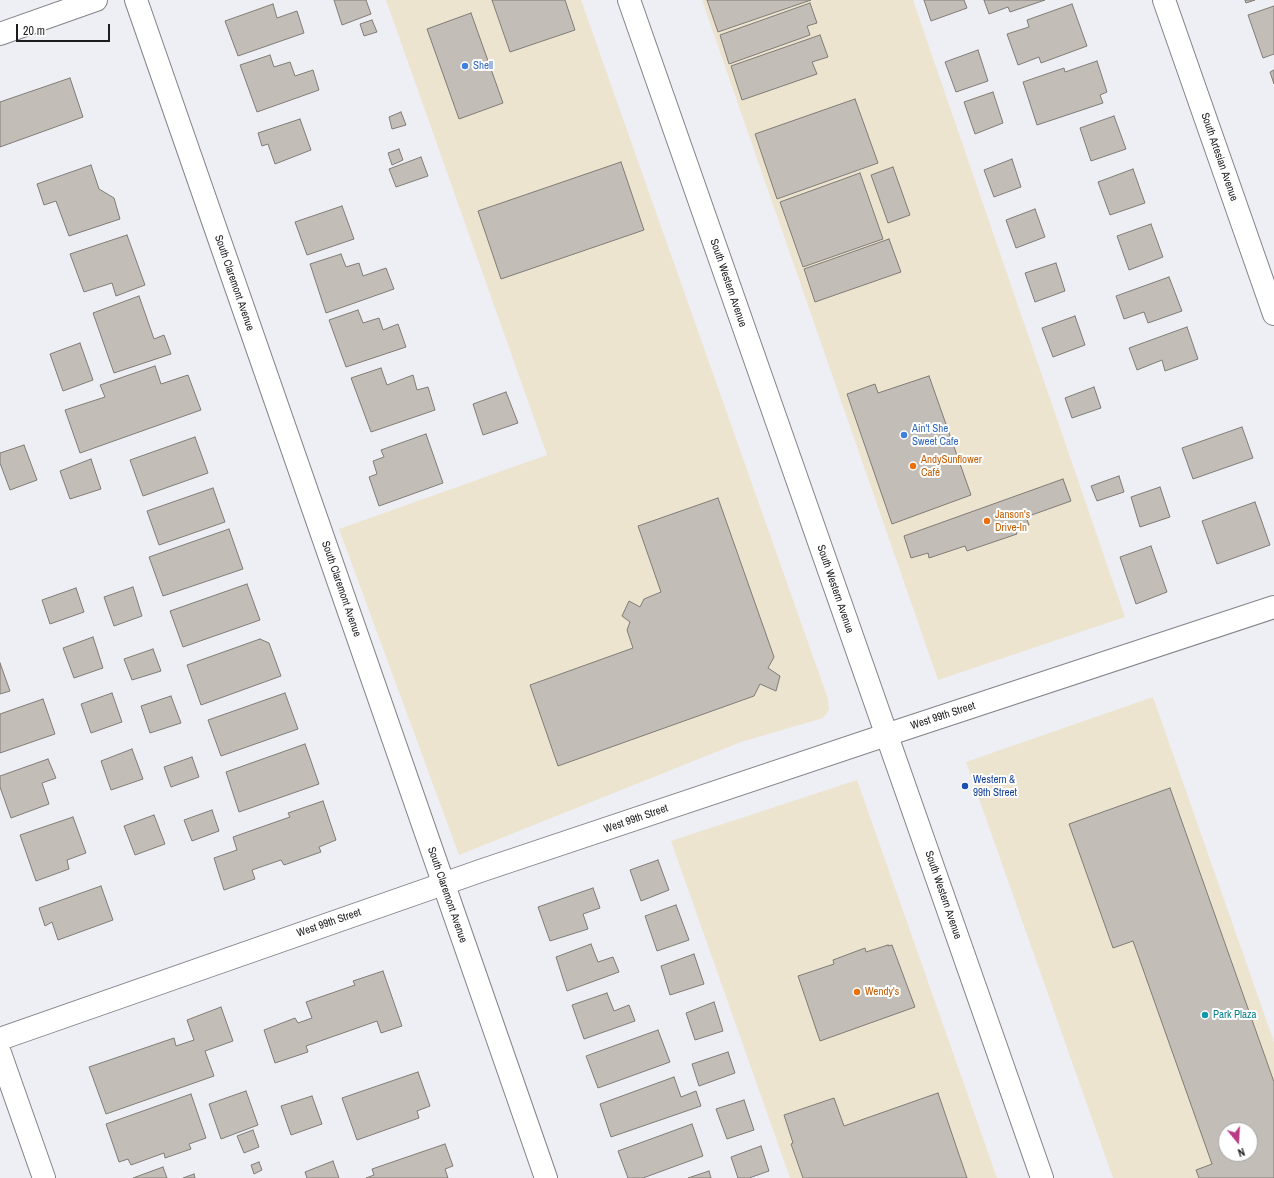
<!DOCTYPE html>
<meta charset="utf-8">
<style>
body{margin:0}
#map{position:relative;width:1274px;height:1178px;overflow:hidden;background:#eeeef5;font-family:"Archivo Narrow",sans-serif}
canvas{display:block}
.north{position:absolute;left:1218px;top:1122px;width:40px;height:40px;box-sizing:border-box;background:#fff;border:1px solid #a5a5a5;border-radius:50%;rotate:162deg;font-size:11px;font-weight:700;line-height:16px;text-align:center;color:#1d1d1f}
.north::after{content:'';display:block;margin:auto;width:14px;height:18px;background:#ba3a85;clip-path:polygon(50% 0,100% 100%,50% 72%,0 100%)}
.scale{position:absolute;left:16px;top:24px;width:94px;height:18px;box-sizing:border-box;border:2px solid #1d1d1f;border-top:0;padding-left:5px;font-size:12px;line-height:14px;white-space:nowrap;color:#1d1d1f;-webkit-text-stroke:3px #fff;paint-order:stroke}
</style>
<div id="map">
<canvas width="1274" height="1178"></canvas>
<div class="north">N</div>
<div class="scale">20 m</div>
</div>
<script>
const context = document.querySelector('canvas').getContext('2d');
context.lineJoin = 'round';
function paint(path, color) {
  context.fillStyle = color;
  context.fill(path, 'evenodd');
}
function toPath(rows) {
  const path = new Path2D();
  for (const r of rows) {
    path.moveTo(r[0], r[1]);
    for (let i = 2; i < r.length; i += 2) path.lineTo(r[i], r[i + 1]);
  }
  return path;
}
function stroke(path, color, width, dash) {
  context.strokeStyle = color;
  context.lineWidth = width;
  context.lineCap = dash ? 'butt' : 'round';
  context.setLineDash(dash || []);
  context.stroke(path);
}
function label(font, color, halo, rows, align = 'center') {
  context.font = font + ' "Archivo Narrow",sans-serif';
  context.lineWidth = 4;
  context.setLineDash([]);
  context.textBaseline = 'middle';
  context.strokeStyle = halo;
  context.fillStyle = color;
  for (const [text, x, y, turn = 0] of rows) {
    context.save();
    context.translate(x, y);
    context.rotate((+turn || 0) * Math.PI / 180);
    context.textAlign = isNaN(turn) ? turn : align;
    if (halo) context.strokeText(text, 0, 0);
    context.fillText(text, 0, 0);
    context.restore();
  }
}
paint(toPath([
 [386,0,581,0,828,699,829,710,823,718,741,742,459,855,339,529,547,455],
 [702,0,913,0,1125,617,938,680],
 [1153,697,1274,1042,1274,1178,1113,1178,966,762],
 [1226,1130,1250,1130,1250,1154,1226,1154],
 [857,780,997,1178,790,1178,671,841]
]), '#ede4cf');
const building = toPath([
 [334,0,366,0,371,14,342,25,334,0],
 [492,0,565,0,575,30,510,52,492,0],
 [707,0,811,0,718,32,707,0],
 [924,0,964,0,967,8,931,21,924,0],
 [984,0,1045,0,1010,12,1008,7,989,14,984,0],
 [1245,0,1255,0,1246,3,1245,0],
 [810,3,817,23,807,26,810,35,729,64,720,35,810,3],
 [273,4,277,18,297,11,304,33,238,56,225,21,273,4],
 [1072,4,1087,46,1041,63,1039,57,1018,65,1007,34,1029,27,1027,20,1072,4],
 [1274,6,1274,54,1263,58,1248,15,1274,6],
 [471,13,503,103,459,119,427,29,471,13],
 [372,20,377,32,364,36,360,24,372,20],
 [820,35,828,57,812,62,817,74,742,100,731,66,820,35],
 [978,50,988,81,956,92,945,62,978,50],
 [270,55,274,67,290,62,295,76,313,70,319,90,257,112,240,65,270,55],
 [1097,61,1107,92,1100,95,1103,103,1037,125,1023,82,1064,68,1065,72,1097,61],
 [1274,70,1274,84,1270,72,1274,70],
 [70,78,83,117,0,147,0,102,70,78],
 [993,92,1003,123,975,134,964,102,993,92],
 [855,99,878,163,777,199,755,134,855,99],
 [401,112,406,125,392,129,389,117,401,112],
 [1114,116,1126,149,1091,161,1080,128,1114,116],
 [300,119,311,150,275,164,268,144,262,146,258,133,300,119],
 [399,149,403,160,392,165,388,153,399,149],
 [421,157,428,176,396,187,389,169,421,157],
 [1012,159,1021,187,994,197,984,170,1012,159],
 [621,162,644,230,501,279,478,211,621,162],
 [91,165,99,189,114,198,120,219,69,236,56,201,44,205,37,184,91,165],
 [893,167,910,215,888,223,871,175,893,167],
 [1133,169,1145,203,1110,215,1098,182,1133,169],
 [860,173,883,239,803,267,780,202,860,173],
 [342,206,354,239,307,255,295,222,342,206],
 [1035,209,1045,237,1016,248,1006,220,1035,209],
 [1151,224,1163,257,1129,270,1117,236,1151,224],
 [127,235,145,285,116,296,112,283,84,292,70,254,127,235],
 [889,239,901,272,815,302,804,269,889,239],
 [341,254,346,267,359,263,363,276,386,268,394,289,326,313,310,264,341,254],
 [1056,263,1065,291,1035,302,1025,273,1056,263],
 [1169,277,1182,311,1148,323,1144,312,1124,319,1116,296,1169,277],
 [139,296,154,339,164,335,171,354,114,373,93,313,139,296],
 [358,310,363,323,379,318,383,330,398,324,406,347,346,367,329,320,358,310],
 [1075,316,1085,345,1053,357,1042,328,1075,316],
 [1187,327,1198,359,1165,371,1162,360,1137,370,1129,348,1187,327],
 [80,343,93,380,63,391,50,354,80,343],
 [155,366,161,384,188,375,201,410,80,453,65,410,105,397,100,385,155,366],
 [381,368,387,385,413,375,417,390,428,387,435,410,371,432,351,378,381,368],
 [929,376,971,495,892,524,847,394,875,384,878,393,929,376],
 [1094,387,1101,408,1072,418,1065,398,1094,387],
 [506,392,518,423,483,435,473,404,506,392],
 [1242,427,1253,458,1193,479,1182,448,1242,427],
 [426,434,443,483,379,506,369,477,377,474,373,461,384,457,381,450,426,434],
 [195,437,208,473,143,496,130,460,195,437],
 [24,445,37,480,10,490,0,463,0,453,24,445],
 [91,459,101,489,70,499,60,471,91,459],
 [1119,476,1124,492,1097,501,1091,486,1119,476],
 [1063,479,1071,501,1026,517,1029,525,1015,529,1017,534,967,551,965,546,929,558,928,553,911,558,904,536,1063,479],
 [1160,487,1170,517,1140,527,1131,497,1160,487],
 [213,488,225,522,159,545,147,511,213,488],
 [718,498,774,657,768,668,780,676,776,691,760,684,754,696,558,766,530,685,633,648,627,630,630,622,622,616,629,601,640,607,644,599,661,592,638,526,718,498],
 [1255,502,1270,545,1217,564,1202,521,1255,502],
 [229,529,243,569,163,596,149,557,229,529],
 [1151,546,1167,592,1136,604,1120,557,1151,546],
 [247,584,260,620,183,647,170,611,247,584],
 [133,587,142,616,114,626,104,597,133,587],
 [76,588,84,612,50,624,42,600,76,588],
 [93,637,103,668,74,678,63,648,93,637],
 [260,639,269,643,281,676,201,705,187,665,260,639],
 [153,649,161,671,132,680,124,659,153,649],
 [0,663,10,691,0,694,0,663],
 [112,693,122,722,91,733,81,704,112,693],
 [285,693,298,729,221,756,208,720,285,693],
 [171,696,181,723,150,733,141,706,171,696],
 [43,699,55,734,0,753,0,714,43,699],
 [305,744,319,784,239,812,226,772,305,744],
 [132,749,143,779,111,790,101,761,132,749],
 [192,757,199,777,171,787,164,767,192,757],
 [48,759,56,778,42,783,49,804,11,818,0,787,0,776,48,759],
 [1170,788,1274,1082,1274,1178,1199,1178,1196,1170,1212,1164,1133,941,1113,948,1069,824,1170,788],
 [1226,1130,1250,1130,1250,1154,1226,1154,1226,1130],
 [323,801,336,840,319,847,321,852,284,865,281,860,252,870,255,879,224,890,214,858,237,850,233,837,290,817,288,813,323,801],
 [212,810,219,831,192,841,184,820,212,810],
 [154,815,165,844,135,855,124,826,154,815],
 [73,817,86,853,67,860,69,869,36,881,20,835,73,817],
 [658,860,669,890,641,901,630,870,658,860],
 [101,886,113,920,58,940,52,922,45,926,39,908,101,886],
 [593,888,600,908,583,914,588,929,550,941,538,907,593,888],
 [676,905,689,940,657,951,645,916,676,905],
 [591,944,598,962,613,957,619,972,567,991,556,957,591,944],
 [888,945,888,946,892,945,915,1007,820,1041,798,976,834,964,833,960,865,948,866,952,888,945],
 [694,954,704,984,670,995,661,966,694,954],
 [383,971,402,1026,381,1033,377,1021,306,1046,308,1052,275,1063,264,1030,295,1018,298,1023,312,1018,306,1002,355,985,353,981,383,971],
 [607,993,614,1011,629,1005,635,1021,584,1039,572,1005,607,993],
 [714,1002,723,1031,695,1040,686,1013,714,1002],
 [221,1007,233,1041,205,1051,214,1076,106,1114,89,1067,174,1038,176,1046,194,1040,187,1020,221,1007],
 [658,1030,670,1062,598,1088,586,1056,658,1030],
 [728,1052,735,1073,699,1086,692,1064,728,1052],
 [418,1072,430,1106,417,1111,419,1118,357,1140,342,1098,418,1072],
 [674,1077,681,1097,696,1091,701,1106,611,1137,600,1104,674,1077],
 [246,1091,258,1125,221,1139,209,1104,246,1091],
 [938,1093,967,1178,803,1178,791,1144,793,1143,784,1115,834,1098,844,1126,938,1093],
 [191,1094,206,1138,189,1144,191,1149,165,1158,164,1153,131,1165,128,1159,119,1162,106,1124,191,1094],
 [312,1096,322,1124,291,1135,281,1106,312,1096],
 [744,1100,754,1130,727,1139,716,1109,744,1100],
 [692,1124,703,1156,643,1178,628,1178,618,1151,692,1124],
 [253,1130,259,1147,244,1153,237,1136,253,1130],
 [445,1144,453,1166,445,1169,448,1178,366,1178,374,1175,372,1169,445,1144],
 [761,1146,769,1171,749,1178,738,1178,731,1157,761,1146],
 [333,1161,339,1178,307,1178,305,1172,333,1161],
 [259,1162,262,1170,254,1174,251,1165,259,1162],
 [163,1167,167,1178,133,1178,163,1167],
 [709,1171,711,1178,688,1178,709,1171],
 [194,1174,195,1178,183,1178,194,1174]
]);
paint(building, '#c3bdb8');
stroke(building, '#807c76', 1);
const minor = toPath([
 [136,0,546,1178],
 [1164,0,1274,314],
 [0,34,96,0],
 [0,1053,44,1178]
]);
const tertiary = toPath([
 [0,1039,483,870,886,735,1274,607]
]);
const secondary = toPath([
 [629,0,1042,1178]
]);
stroke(minor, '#838389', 24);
stroke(tertiary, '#838389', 24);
stroke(secondary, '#838389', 24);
stroke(minor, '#fff', 22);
stroke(tertiary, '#fff', 22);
stroke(secondary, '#fff', 22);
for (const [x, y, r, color] of [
 [465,66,4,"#3f7fe0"],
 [904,435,4,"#3f7fe0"],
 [913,466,4,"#e8710a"],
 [987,521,4,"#e8710a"],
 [965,786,4,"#1a4fb4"],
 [857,992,4,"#e8710a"],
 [1205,1015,4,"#0f9aa8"]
]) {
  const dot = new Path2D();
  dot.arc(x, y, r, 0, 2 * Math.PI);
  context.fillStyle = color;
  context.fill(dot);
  stroke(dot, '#fff', 1.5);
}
label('11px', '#366cbe', '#fff', [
 ["Shell",473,66],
 ["Ain't She",912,429],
 ["Sweet Cafe",912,442]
], 'left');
label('11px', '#1d1d1f', '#fff', [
 ["South Artesian Avenue",1219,157,71],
 ["South Claremont Avenue",234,283,71],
 ["South Western Avenue",728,283,71],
 ["South Claremont Avenue",341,589,71],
 ["South Western Avenue",835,589,71],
 ["West 99th Street",943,716,-18],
 ["West 99th Street",636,819,-19],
 ["South Claremont Avenue",447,895,71],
 ["South Western Avenue",943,895,71],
 ["West 99th Street",329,923,-19]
]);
label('11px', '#c56008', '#fff', [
 ["AndySunflower",921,460],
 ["Café",921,473],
 ["Janson's",995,515],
 ["Drive-In",995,528],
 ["Wendy's",865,992]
], 'left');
label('11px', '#164399', '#fff', [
 ["Western &",973,780],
 ["99th Street",973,793]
], 'left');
label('11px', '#0d838f', '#fff', [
 ["Park Plaza",1213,1015]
], 'left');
</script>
